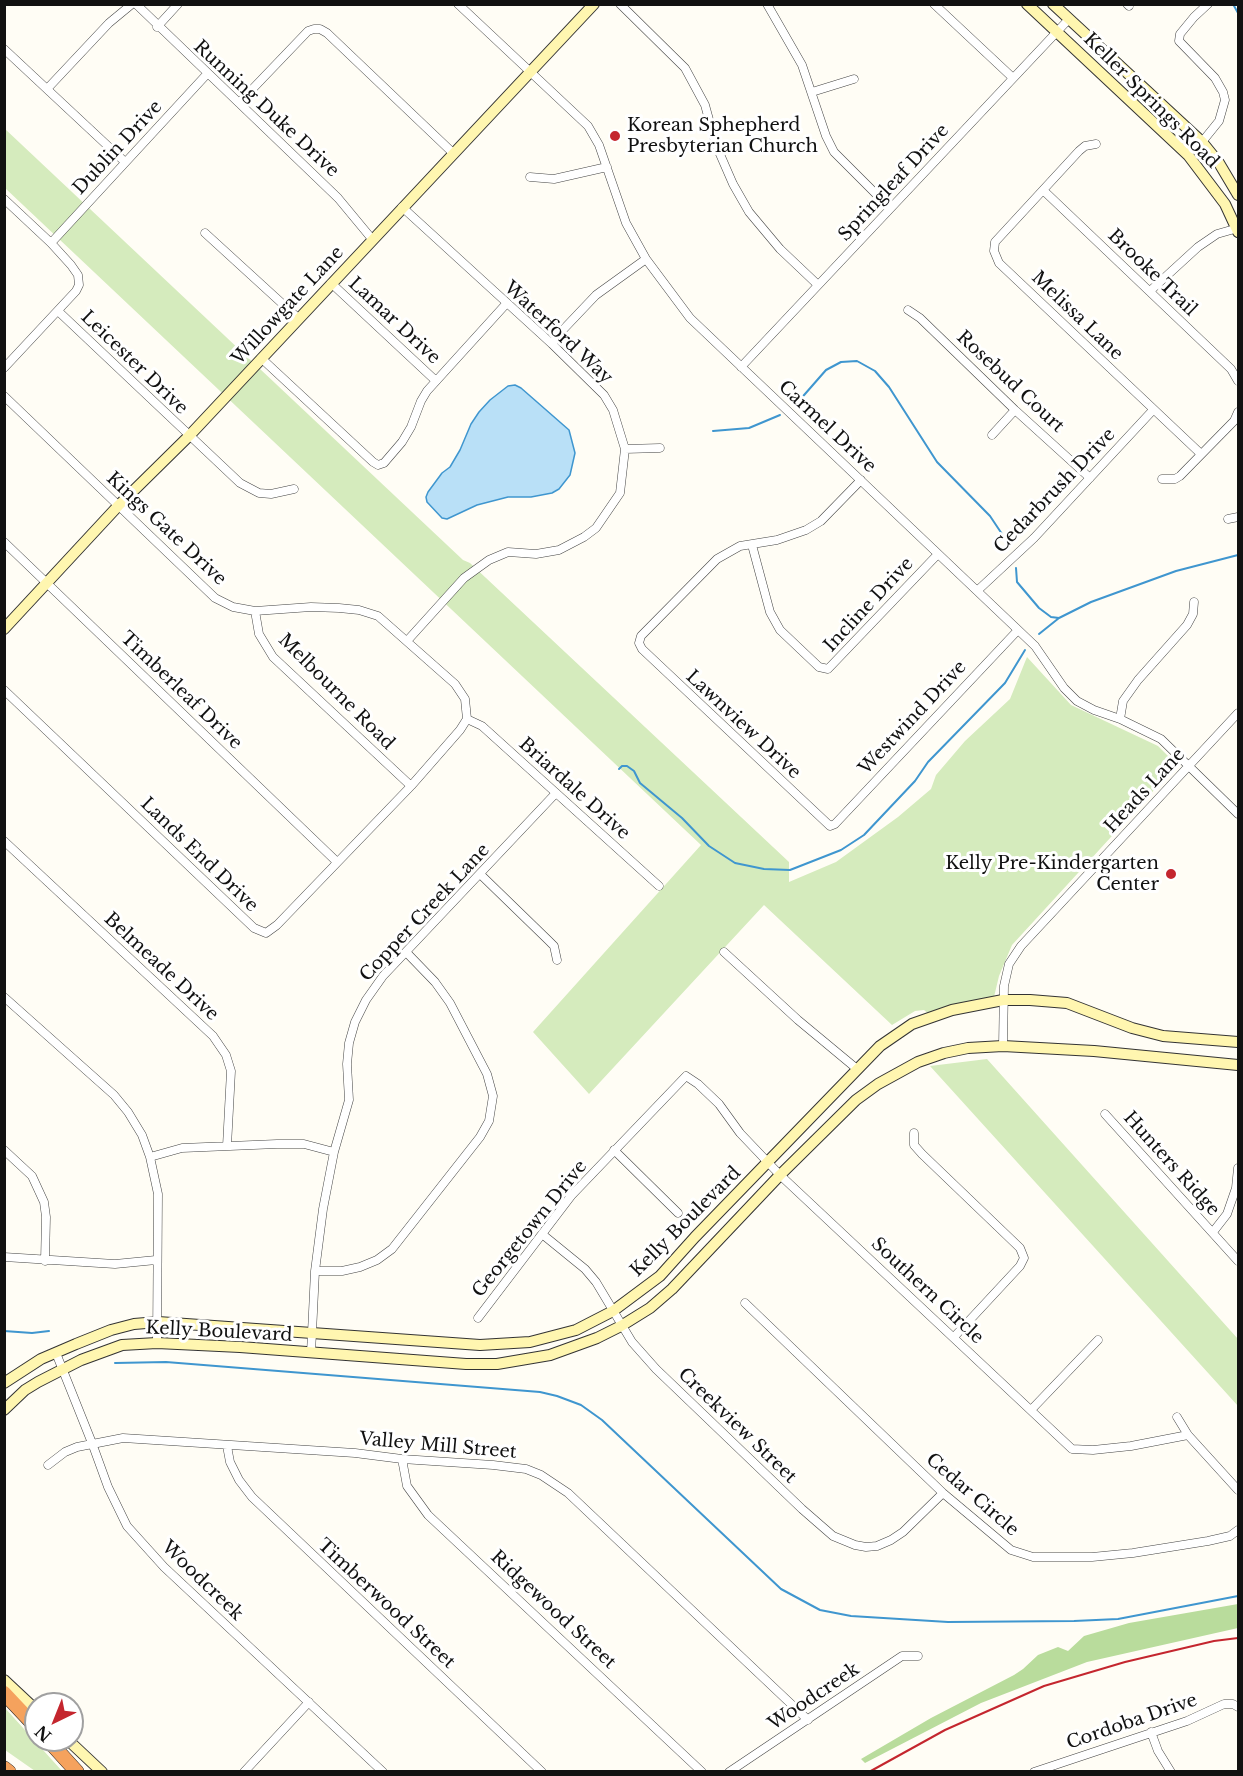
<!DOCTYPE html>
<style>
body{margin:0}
#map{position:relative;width:1243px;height:1776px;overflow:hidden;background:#fffdf5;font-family:"Libre Baskerville",serif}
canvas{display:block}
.frame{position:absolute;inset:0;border:6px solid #111;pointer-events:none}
.north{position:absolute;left:24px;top:1692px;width:60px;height:60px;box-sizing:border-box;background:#fff;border:2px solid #a0a0a0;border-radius:50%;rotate:223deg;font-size:16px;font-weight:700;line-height:24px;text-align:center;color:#111}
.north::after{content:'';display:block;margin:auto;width:21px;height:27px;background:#c4262e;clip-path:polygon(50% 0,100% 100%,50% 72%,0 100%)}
</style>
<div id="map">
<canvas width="1243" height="1776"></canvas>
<div class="frame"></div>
<div class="north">N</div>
</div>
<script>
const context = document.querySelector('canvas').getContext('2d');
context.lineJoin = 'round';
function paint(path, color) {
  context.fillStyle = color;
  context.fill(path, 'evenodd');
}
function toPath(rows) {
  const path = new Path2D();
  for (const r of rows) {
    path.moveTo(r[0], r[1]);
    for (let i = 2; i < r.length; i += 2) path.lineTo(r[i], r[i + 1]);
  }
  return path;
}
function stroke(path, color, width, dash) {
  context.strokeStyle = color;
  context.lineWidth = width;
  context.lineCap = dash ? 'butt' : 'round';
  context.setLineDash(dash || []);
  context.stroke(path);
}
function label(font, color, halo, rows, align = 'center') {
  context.font = font + ' "Libre Baskerville",serif';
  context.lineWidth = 6;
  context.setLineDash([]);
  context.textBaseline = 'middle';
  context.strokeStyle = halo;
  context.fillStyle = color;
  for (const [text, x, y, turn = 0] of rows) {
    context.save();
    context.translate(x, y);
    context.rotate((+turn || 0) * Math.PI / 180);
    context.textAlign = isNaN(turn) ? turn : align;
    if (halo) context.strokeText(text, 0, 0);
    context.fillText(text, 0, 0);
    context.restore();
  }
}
paint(toPath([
 [4,128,463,560,470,563,789,862,789,882,836,862,898,817,931,789,936,775,965,741,1010,699,1027,657,1071,705,1158,746,1177,765,1012,945,999,976,994,997,930,1015,924,1010,915,1011,892,1025,764,905,589,1094,533,1032,701,845,5,188],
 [987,1059,1238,1339,1238,1406,930,1066],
 [4,1708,5,1708,62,1771,35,1771,5,1750]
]), '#d5ebbd');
paint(toPath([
 [1238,1604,1238,1628,1087,1662,981,1703,865,1763,861,1759,931,1718,1014,1675,1023,1669,1038,1655,1058,1647,1068,1651,1084,1636,1129,1623]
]), '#b9dc9c');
const water = toPath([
 [515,385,521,388,569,430,575,453,570,475,559,489,552,493,531,497,508,497,477,505,447,519,442,518,427,502,426,497,428,492,442,473,450,467,460,450,471,424,479,412,490,400,508,386,515,385]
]);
paint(water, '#b9e0f7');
stroke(water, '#3f96cf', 1.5);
stroke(toPath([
 [1233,4,1238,13],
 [798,402,826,370,841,362,857,361,875,371,889,387,937,462,990,516,1010,546],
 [713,431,749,428,780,415],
 [1016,568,1017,582,1039,608,1051,617,1059,618],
 [1039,634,1059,618,1091,602,1176,571,1238,555],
 [619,769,622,766,627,766,634,771,640,783,682,818,709,846,735,863,764,869,790,870,841,850,864,835,915,781,928,762,1005,683,1025,650],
 [4,1331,32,1333,49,1331],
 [115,1363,166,1362,540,1392,557,1396,581,1405,602,1420,781,1589,820,1610,851,1616,948,1622,1074,1621,1118,1619,1238,1596]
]), '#3f96cf', 2);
const street = toPath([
 [136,4,338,198,372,239],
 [458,4,588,126,599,145,626,223,646,259,690,318,1035,646,1064,688,1077,701,1094,710,1120,719,1161,739,1238,814],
 [620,4,685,68,705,105,716,145,733,184,749,212,780,249,818,285],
 [767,4,802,65,826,136,834,152,890,208],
 [934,4,1013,78],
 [1127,4,1129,6],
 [157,27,178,4],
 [4,49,125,162],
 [47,89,109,23,132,4],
 [812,92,854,79],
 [239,103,308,31,314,29,320,29,327,33,453,153],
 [1202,142,1219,121,1225,100,1223,92,1215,78,1179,41,1180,34,1194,17,1208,4],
 [1096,144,1085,146,1079,151,995,242,994,251,999,263,1201,454],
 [530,177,554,179,607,167],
 [1043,190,1231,369,1238,381],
 [4,199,51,243,71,265,78,275,79,285,76,291,4,368],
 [402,207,552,344,604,395,613,410,625,449,620,493,596,528,584,537,559,550,536,554,508,552,489,560,464,578,407,641],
 [205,233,298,318],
 [51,243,207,74],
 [331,283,436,381],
 [1150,291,1198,247,1217,234,1238,228],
 [908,310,920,318,1015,410,1090,478],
 [58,311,240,483,259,493,271,494,294,489],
 [552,344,558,335,596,295,646,259],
 [261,358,373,462,378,465,384,463,402,442,411,427,421,401,427,391,506,304],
 [741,367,1069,19],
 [4,396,215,598,233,607,255,611,311,607,339,608,359,610,378,616,455,684,465,699,467,719],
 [992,435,1015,410],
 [625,449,660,448],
 [1162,479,1175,479,1180,476,1234,421,1238,412],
 [861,480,821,521,806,530,777,540,740,546,717,559,641,636,639,643,642,649,830,826,835,824,1018,630],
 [1228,519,1238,517],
 [4,542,337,862],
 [752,545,770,612,780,630,819,667,828,669,938,554],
 [977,591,1034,538,1153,410],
 [255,611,259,634,273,657,411,786],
 [4,690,254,928,266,933,277,925,411,786,460,730,467,719],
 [467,719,482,726,659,886],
 [1120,719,1123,701,1138,680,1187,625,1193,614,1194,602],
 [4,841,213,1036,226,1055,231,1071,227,1146],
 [480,874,548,940,554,946,557,960],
 [724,952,798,1020,857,1069],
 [4,997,114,1095,128,1112,142,1135,150,1157,158,1194,157,1343],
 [1003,1046,1004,986,1009,964,1021,946,1238,713],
 [1105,1114,1238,1261],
 [914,1133,914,1145,922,1154,1020,1248,1024,1258,1020,1266,954,1337],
 [4,1150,32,1176,44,1202,46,1217,45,1261],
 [614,1150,678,1213],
 [150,1157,182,1148,277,1144,304,1144,334,1152],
 [1213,1232,1227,1214,1236,1188,1238,1168],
 [542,1234,585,1269,596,1282,632,1342,656,1369,802,1509,833,1536,855,1545,866,1547,877,1546,891,1540,903,1532,943,1493],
 [4,1257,115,1264,156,1260],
 [315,1271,342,1271,360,1267,377,1260,392,1249,480,1137,489,1121,493,1096,487,1074,450,1003,435,982,406,952],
 [745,1303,943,1493,1011,1550,1033,1557,1092,1557,1133,1553,1208,1541,1230,1536,1238,1530],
 [478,1318,571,1196,686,1076,698,1084,719,1104,740,1133,780,1175,1072,1449,1093,1450,1131,1446,1188,1435],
 [56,1353,92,1443,108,1487,127,1526,164,1567,383,1772],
 [311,1353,315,1271,323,1209,334,1152,349,1100,347,1064,349,1043,355,1022,366,1000,383,976,556,793],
 [1031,1410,1098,1340],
 [1177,1417,1188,1435,1238,1490],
 [227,1446,230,1462,239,1480,252,1497,542,1772],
 [402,1459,407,1486,428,1515,702,1772],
 [48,1465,65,1452,77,1447,123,1438,355,1453,402,1459,493,1465,526,1469,541,1475,568,1493,808,1720],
 [1151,1732,1158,1751,1171,1772],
 [244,1772,309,1702],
 [729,1772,902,1656,918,1656],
 [1034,1772,1187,1721,1224,1704,1233,1704,1238,1707]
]);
const secondary = toPath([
 [1027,4,1188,155,1225,204,1238,232],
 [1053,4,1202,142,1219,163,1238,195],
 [4,629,119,505,189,436,594,4],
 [4,1383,41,1359,76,1344,111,1330,134,1324,158,1322,480,1345,530,1342,576,1330,613,1311,660,1276,695,1237,880,1046,912,1024,952,1010,1003,1000,1030,1000,1067,1003,1132,1028,1163,1036,1238,1042],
 [4,1410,25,1390,38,1382,81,1360,122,1345,157,1343,240,1347,466,1364,497,1364,550,1355,597,1338,621,1326,650,1308,672,1289,780,1175,856,1100,878,1084,918,1062,944,1053,968,1048,1003,1046,1094,1051,1238,1065],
 [4,1680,36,1710],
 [68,1740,102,1772]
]);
const highway = toPath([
 [4,1693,36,1727],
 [48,1740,77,1772],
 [4,1768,9,1772]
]);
stroke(street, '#444', 9);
stroke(secondary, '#333', 12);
stroke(highway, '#222', 15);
stroke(street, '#fff', 8);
stroke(secondary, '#fff6b0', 10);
stroke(highway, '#f5a25d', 14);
stroke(toPath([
 [869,1772,945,1730,1044,1686,1125,1662,1214,1641,1238,1638]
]), '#c4262e', 2);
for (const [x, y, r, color] of [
 [615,136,6,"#c4262e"],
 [1171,874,6,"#c4262e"]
]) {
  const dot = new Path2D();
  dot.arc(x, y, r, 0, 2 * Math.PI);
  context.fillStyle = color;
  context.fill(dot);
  stroke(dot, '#fff', 2);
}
label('18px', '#111', '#fff', [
 ["Keller Springs Road",1151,101,45],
 ["Running Duke Drive",266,109,43],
 ["Dublin Drive",118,148,-47],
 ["Springleaf Drive",894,183,-47],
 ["Brooke Trail",1152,273,44],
 ["Willowgate Lane",288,306,-47],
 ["Melissa Lane",1077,316,44],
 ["Lamar Drive",394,321,43],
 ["Waterford Way",558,333,43],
 ["Leicester Drive",134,363,44],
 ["Rosebud Court",1010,382,43],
 ["Carmel Drive",827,427,43],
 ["Cedarbrush Drive",1055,491,-46],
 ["Kings Gate Drive",166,529,43],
 ["Incline Drive",869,605,-47],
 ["Timberleaf Drive",181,691,44],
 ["Melbourne Road",336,692,45],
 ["Westwind Drive",913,718,-47],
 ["Lawnview Drive",743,725,43],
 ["Briardale Drive",574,789,42],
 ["Heads Lane",1145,791,-47],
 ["Lands End Drive",199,855,44],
 ["Copper Creek Lane",425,913,-47],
 ["Belmeade Drive",161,967,43],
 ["Hunters Ridge",1171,1164,48],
 ["Kelly Boulevard",686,1222,-45],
 ["Georgetown Drive",530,1229,-51],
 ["Southern Circle",927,1291,43],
 ["Kelly Boulevard",219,1332,3],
 ["Creekview Street",737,1426,44],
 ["Valley Mill Street",438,1446,5],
 ["Cedar Circle",972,1495,41],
 ["Woodcreek",202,1581,44],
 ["Timberwood Street",386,1604,43],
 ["Ridgewood Street",553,1610,43],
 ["Woodcreek",814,1697,-34],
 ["Cordoba Drive",1132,1722,-19]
]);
label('18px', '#111', '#fff', [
 ["Korean Sphepherd",627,126],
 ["Presbyterian Church",627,147],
 ["Kelly Pre-Kindergarten",1159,864,"right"],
 ["Center",1159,885,"right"]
], 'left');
</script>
